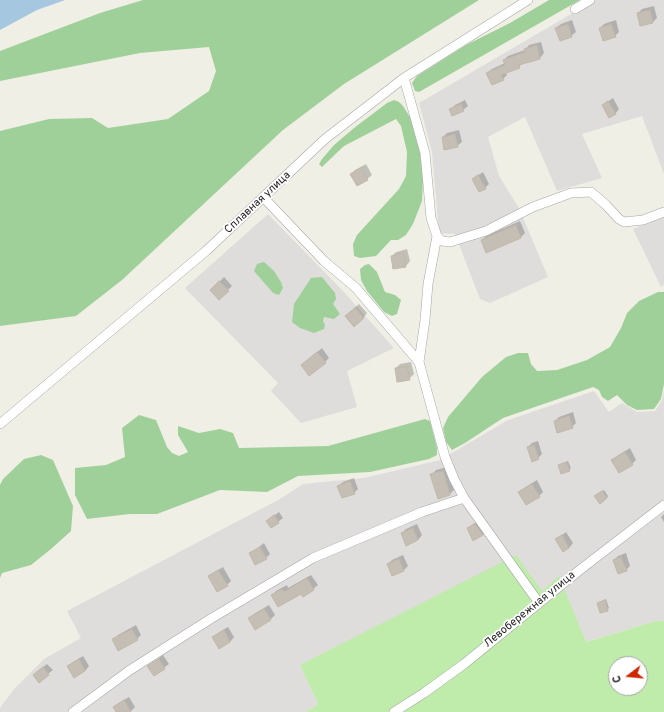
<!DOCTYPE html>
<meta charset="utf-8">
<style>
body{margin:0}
#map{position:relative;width:664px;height:712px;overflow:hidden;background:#f0efe6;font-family:Overpass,sans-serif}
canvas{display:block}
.north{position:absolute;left:608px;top:656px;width:40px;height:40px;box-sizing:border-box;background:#fff;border:1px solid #a5a5a5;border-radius:50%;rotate:254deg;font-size:11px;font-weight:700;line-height:16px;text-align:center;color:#1f1f1f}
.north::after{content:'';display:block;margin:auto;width:14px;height:18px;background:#cf2500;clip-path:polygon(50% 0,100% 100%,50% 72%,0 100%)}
</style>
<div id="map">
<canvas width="664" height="712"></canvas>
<div class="north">С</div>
</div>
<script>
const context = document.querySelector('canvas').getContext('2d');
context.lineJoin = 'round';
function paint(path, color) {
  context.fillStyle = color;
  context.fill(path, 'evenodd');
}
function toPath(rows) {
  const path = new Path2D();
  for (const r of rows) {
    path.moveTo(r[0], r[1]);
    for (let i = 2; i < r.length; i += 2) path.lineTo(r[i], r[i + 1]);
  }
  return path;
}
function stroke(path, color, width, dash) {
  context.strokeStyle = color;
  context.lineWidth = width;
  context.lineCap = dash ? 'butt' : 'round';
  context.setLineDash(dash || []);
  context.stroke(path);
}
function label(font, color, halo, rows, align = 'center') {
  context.font = font + ' Overpass,sans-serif';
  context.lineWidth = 3.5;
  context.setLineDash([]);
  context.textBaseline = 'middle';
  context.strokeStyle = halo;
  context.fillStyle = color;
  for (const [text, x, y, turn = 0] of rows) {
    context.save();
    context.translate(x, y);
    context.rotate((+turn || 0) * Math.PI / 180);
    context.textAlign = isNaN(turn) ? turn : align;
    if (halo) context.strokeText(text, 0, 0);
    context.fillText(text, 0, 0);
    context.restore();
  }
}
paint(toPath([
 [595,0,664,0,664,174,642,116,582,134,602,178,557,191,525,117,488,137,499,176,519,208,548,277,490,303,480,299,455,234,439,233,432,152,419,103],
 [268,214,342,290,394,348,347,371,357,407,301,423,271,391,278,383,185,288],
 [664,216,664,285,661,287,633,229],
 [594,391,609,412,622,403,637,412,655,411,662,400,664,391,664,621,656,621,585,642,559,577,542,591,300,665,318,704,306,712,0,712,0,708,14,689,44,659,81,638,67,611,278,500,303,484,364,478,440,460,508,420]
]), '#dedddc');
paint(toPath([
 [516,555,542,591,559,576,586,642,656,621,664,621,664,712,306,712,318,704,300,665],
 [616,664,640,664,640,688,616,688]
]), '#bfebab');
paint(toPath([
 [143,0,479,0,344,84,283,130,122,280,76,316,0,326,0,131,49,119,92,118,108,128,168,119,209,91,216,71,209,47,140,53,0,81,0,51,100,13],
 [549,0,580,0,419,92,415,91,412,83,417,76,466,45,510,23],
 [394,100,399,102,403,106,410,117,415,132,420,152,423,180,422,201,413,224,406,235,398,240,391,240,376,256,360,258,354,256,353,244,357,235,399,189,406,176,407,152,401,126,396,119,344,146,322,167,319,164,322,159,334,145,354,128,387,103],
 [264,262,274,271,281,282,283,288,279,295,273,293,254,271,257,264],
 [369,264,377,272,385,292,395,295,401,300,397,314,392,316,384,312,367,291,361,280,360,269,365,265],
 [322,277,335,293,336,299,333,304,340,314,334,319,324,317,323,321,325,325,324,329,314,333,300,328,292,322,294,304,311,278],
 [658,292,664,292,664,384,661,399,654,409,637,410,627,405,617,395,608,401,602,397,599,390,593,387,503,418,465,443,452,450,446,442,443,428,448,417,482,377,506,357,518,353,528,353,531,364,537,371,557,370,587,360,610,347,621,328,627,313,639,301],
 [139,415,156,420,167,447,172,453,179,456,188,452,178,435,178,426,199,433,220,429,233,433,239,448,328,446,425,419,430,421,437,448,437,455,429,459,370,472,298,476,267,492,220,490,157,514,130,514,87,519,75,495,75,468,106,465,125,457,122,428],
 [41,455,53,460,73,506,71,531,51,549,31,565,2,573,0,578,0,485,3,479,24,459]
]), '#a0d099');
paint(toPath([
 [0,0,65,0,37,10,0,30]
]), '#a5c7df');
paint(toPath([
 [654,6,657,18,653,22,638,13,642,9],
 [572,20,576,32,571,36,556,28,561,24],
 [616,20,619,32,615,36,600,28,604,24],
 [541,42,544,53,540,58,523,62,519,67,506,72,507,75,503,79,487,73,492,69,505,63,504,60,508,56,525,50,529,45],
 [613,98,619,109,615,114,603,105],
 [465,100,468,106,463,110,450,110,455,105],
 [459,130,462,142,457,146,443,137,447,133],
 [366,164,372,175,367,179,351,175,355,170],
 [483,172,489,184,485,188,473,179],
 [520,221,525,233,521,237,486,251,482,240,486,236],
 [407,249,410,261,406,266,394,268,392,256,396,252],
 [224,277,232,286,219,298,211,290],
 [359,304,367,313,363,318,350,312],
 [322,348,329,358,325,362,302,365],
 [411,362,414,374,409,379,396,368,400,364],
 [573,412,576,423,572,427,555,421,559,417],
 [538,441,542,454,538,458,528,447,532,443],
 [630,448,636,460,632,464,613,460,617,456],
 [568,461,571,468,569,470,559,466],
 [447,467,454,490,450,494,431,475,436,470],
 [354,478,358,489,354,493,338,486,343,482],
 [537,480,543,492,539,496,519,492,524,488],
 [604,490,608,496,607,498,597,495],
 [279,512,283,518,278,522,267,521],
 [664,514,664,522,661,517],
 [480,521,487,530,483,535,474,539,468,528,473,524],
 [417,524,422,535,418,540,402,533,406,529],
 [566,532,573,543,569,548,557,539],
 [264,543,270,554,266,558,250,554],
 [626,553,630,566,626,570,614,560,618,556],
 [403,555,408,566,403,571,388,564,392,560],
 [223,567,231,581,227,585,209,576],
 [311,575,318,585,313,589,301,593,272,596,276,591,287,585,288,588],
 [606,599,609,608,607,610,598,603],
 [269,605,275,615,271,619,256,628,250,618,254,614],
 [136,625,141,635,137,639,114,640,118,635],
 [228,627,234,637,230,642,214,637,218,633],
 [163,655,169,664,154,675,148,666],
 [83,656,89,666,85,671,68,666,73,662],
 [47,664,53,670,39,681,38,671],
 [129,697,135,707,130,712,117,712,114,707,119,703]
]), '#0003');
const building = toPath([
 [650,10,653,23,640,26,637,13,650,10],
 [568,24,572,37,560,41,555,28,568,24],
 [611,24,616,37,603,41,599,28,611,24],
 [537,45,540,59,519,65,520,68,501,75,504,80,492,85,486,73,505,65,503,60,525,52,524,49,537,45],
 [608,101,616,114,609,118,602,105,608,101],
 [461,104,464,111,452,116,449,109,461,104],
 [455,134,458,147,444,150,442,137,455,134],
 [361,168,368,180,357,186,350,174,361,168],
 [478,175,486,189,479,192,472,179,478,175],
 [516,225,521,238,486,253,481,240,516,225],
 [403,253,406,267,393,269,391,256,403,253],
 [219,281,229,291,219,300,210,290,219,281],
 [355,308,364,318,354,327,345,316,355,308],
 [317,352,326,363,309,376,301,365,317,352],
 [407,366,410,380,397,382,395,368,407,366],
 [569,416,573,428,557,433,554,421,569,416],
 [534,445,539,459,532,462,527,447,534,445],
 [625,452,633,465,619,473,611,460,625,452],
 [566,462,570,471,561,474,558,465,566,462],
 [443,471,450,495,438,499,430,474,443,471],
 [350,481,355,494,342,498,337,486,350,481],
 [532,484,540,497,526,505,518,492,532,484],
 [602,491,607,498,600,504,594,496,602,491],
 [274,515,279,523,271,528,266,521,274,515],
 [475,524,483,535,473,541,467,528,475,524],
 [413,528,418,540,406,546,401,533,413,528],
 [562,535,569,548,563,552,555,539,562,535],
 [260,547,267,559,255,565,249,553,260,547],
 [621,557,627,571,618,574,613,560,621,557],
 [399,559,404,571,392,576,387,564,399,559],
 [218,570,228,586,217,592,208,576,218,570],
 [307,578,314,590,303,597,301,594,278,607,271,595,282,589,284,592,307,578],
 [605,600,608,611,600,613,597,603,605,600],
 [264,609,271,620,255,630,248,618,264,609],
 [132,629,138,640,118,651,112,639,132,629],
 [224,630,230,642,219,649,212,637,224,630],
 [79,659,85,671,74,678,67,666,79,659],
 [159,659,165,669,154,676,147,666,159,659],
 [43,667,49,675,39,683,33,675,43,667],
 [124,700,131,712,116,712,113,707,124,700]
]);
paint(building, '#c5beb5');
stroke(building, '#c2b8a7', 1);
const street = toPath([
 [575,9,590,0],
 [404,78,425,153,431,218,437,236,442,241,450,242,486,231,533,207,571,193,591,192,606,205,619,219,624,222,643,220,664,212],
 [264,198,324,261,356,288,419,362,445,457,454,479,464,498,539,603],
 [419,362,425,320,428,284,437,236],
 [0,424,206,251,325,139,404,78,528,0],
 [73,712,130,670,212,618,313,558,422,512,464,498],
 [394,712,424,693,464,664,581,569,664,505]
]);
stroke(street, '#a6a6a6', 10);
stroke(street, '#fff', 9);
label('11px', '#1f1f1f', '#fff', [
 ["Сплавная улица",258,203,-43],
 ["Левобережная улица",530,610,-39]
]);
</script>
